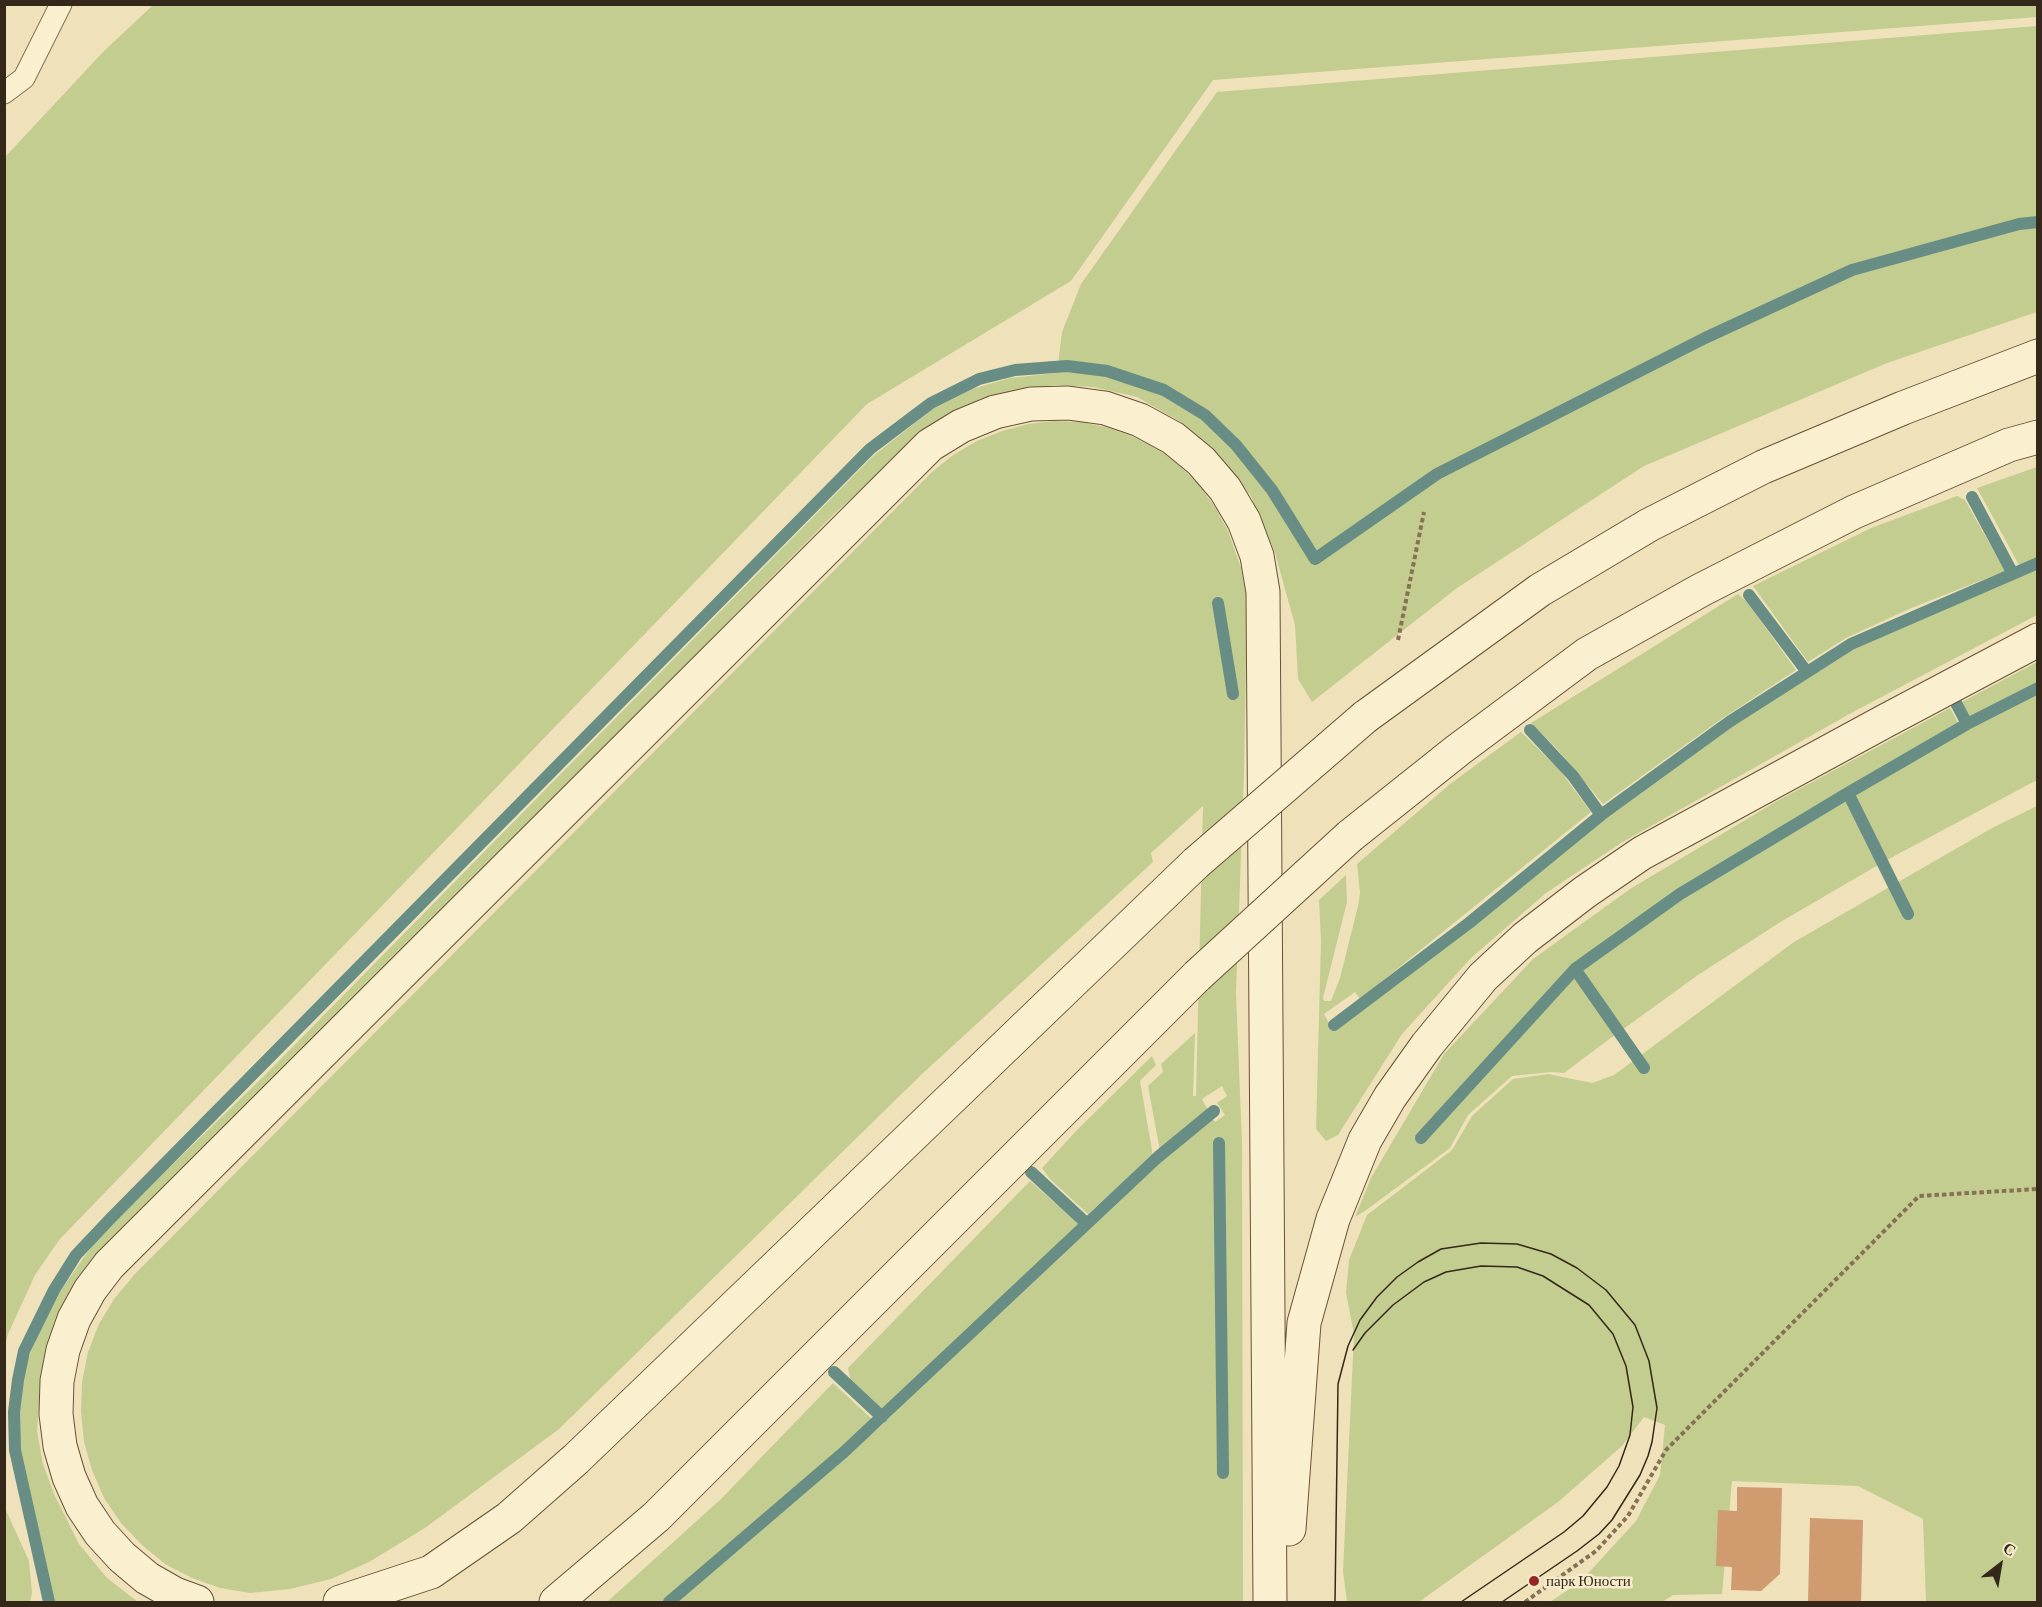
<!DOCTYPE html>
<meta charset="utf-8">
<style>
body{margin:0}
#map{position:relative;width:2042px;height:1607px;overflow:hidden;background:#efe2bb;font-family:"Crimson Pro",serif}
canvas{display:block}
.frame{position:absolute;inset:0;border:6px solid #35281a;pointer-events:none}
.north{position:absolute;left:1970px;top:1535px;width:60px;height:60px;-webkit-text-stroke:4px #f6ebcb;paint-order:stroke;rotate:31deg;font-size:16px;font-weight:700;line-height:24px;text-align:center;color:#35281a}
.north::after{content:'';display:block;margin:auto;width:21px;height:27px;background:#35281a;clip-path:polygon(50% 0,100% 100%,50% 72%,0 100%)}
</style>
<div id="map">
<canvas width="2042" height="1607"></canvas>
<div class="frame"></div>
<div class="north">С</div>
</div>
<script>
const context = document.querySelector('canvas').getContext('2d');
context.lineJoin = 'round';
function paint(path, color) {
  context.fillStyle = color;
  context.fill(path, 'evenodd');
}
function toPath(rows) {
  const path = new Path2D();
  for (const r of rows) {
    path.moveTo(r[0], r[1]);
    for (let i = 2; i < r.length; i += 2) path.lineTo(r[i], r[i + 1]);
  }
  return path;
}
function stroke(path, color, width, dash) {
  context.strokeStyle = color;
  context.lineWidth = width;
  context.lineCap = dash ? 'butt' : 'round';
  context.setLineDash(dash || []);
  context.stroke(path);
}
function label(font, color, halo, rows, align = 'center') {
  context.font = font + ' "Crimson Pro",serif';
  context.lineWidth = 5;
  context.setLineDash([]);
  context.textBaseline = 'middle';
  context.strokeStyle = halo;
  context.fillStyle = color;
  for (const [text, x, y, turn = 0] of rows) {
    context.save();
    context.translate(x, y);
    context.rotate((+turn || 0) * Math.PI / 180);
    context.textAlign = isNaN(turn) ? turn : align;
    if (halo) context.strokeText(text, 0, 0);
    context.fillText(text, 0, 0);
    context.restore();
  }
}
paint(toPath([
 [153,5,2037,4,2038,17,1213,80,1071,281,867,404,59,1240,35,1275,8,1334,5,1346,5,157,104,51],
 [2037,26,2037,312,1887,363,1644,466,1457,588,1312,702,1298,679,1295,625,1275,553,1251,496,1218,455,1181,422,1137,397,1093,387,1055,385,1007,392,952,415,918,437,832,516,262,1094,41,1376,37,1431,43,1464,54,1494,79,1544,107,1578,138,1602,54,1602,19,1452,18,1418,20,1386,28,1359,39,1332,57,1296,93,1244,121,1214,265,1075,873,456,934,408,972,389,1010,378,1057,373,1062,332,1081,284,1217,92],
 [1055,421,1082,422,1109,428,1134,437,1158,449,1180,466,1199,485,1215,507,1228,531,1241,568,1247,601,1244,774,1236,993,1242,1143,1243,1602,676,1602,883,1424,1163,1156,1211,1116,1215,1122,1225,1115,1217,1103,1227,1096,1222,1086,1202,1099,1209,1112,1160,1151,1148,1086,1163,1072,1161,1064,1195,1033,1193,1096,1196,1096,1203,806,1151,853,1153,862,921,1075,559,1429,425,1528,369,1562,331,1579,290,1589,250,1593,220,1588,192,1578,165,1564,142,1545,121,1523,104,1498,92,1470,84,1442,81,1412,82,1382,88,1352,99,1324,114,1299,134,1275,932,472,953,455,977,441,1002,431,1028,424],
 [1222,1140,1226,1477,1221,1478,1215,1142],
 [2037,467,2037,557,2019,565,1977,488],
 [1957,496,1965,500,2005,571,1909,609,1846,638,1808,662,1753,586,1871,528],
 [2037,566,2037,615,1853,712,1621,843,1546,893,1471,958,1402,1034,1338,1135,1326,1141,1316,1129,1321,941,1319,900,1346,875,1347,902,1323,998,1324,1001,1331,1001,1340,978,1358,906,1360,893,1357,864,1450,784,1521,732,1558,768,1591,812,1360,999,1355,992,1324,1014,1332,1028,1358,1013,1397,983,1604,816,1732,724,1853,646],
 [1738,594,1747,602,1796,670,1720,720,1603,804,1558,750,1531,723],
 [2037,662,2037,685,1970,718,1962,702],
 [2037,691,2037,780,1885,861,1852,794,1982,718],
 [1950,708,1959,725,1845,790,1684,888,1576,963,1418,1138,1422,1141,1574,976,1616,1034,1564,1073,1551,1072,1512,1076,1468,1115,1450,1148,1365,1211,1355,1217,1371,1178,1444,1054,1533,959,1630,889,1777,801],
 [1846,797,1880,864,1782,921,1698,975,1622,1030,1581,968,1681,897],
 [2037,806,2037,1602,1926,1602,1923,1519,1858,1486,1732,1481,1722,1594,1673,1595,1662,1602,1550,1602,1581,1581,1636,1521,1660,1475,1665,1425,1644,1417,1622,1446,1558,1502,1419,1602,1347,1602,1343,1571,1354,1334,1346,1293,1349,1260,1367,1215,1452,1150,1472,1116,1513,1079,1548,1074,1592,1083,1614,1075,1794,942,1992,828],
 [1152,1056,1156,1065,1140,1081,1153,1156,1088,1214,1050,1179,1042,1168,1077,1130],
 [1030,1181,1079,1224,883,1412,851,1382,848,1368],
 [833,1383,873,1420,725,1553,665,1602,607,1602,721,1499],
 [5,1508,29,1561,32,1593,30,1602,5,1602]
]), '#c3cd8f');
stroke(toPath([
 [1972,497,2013,574],
 [1749,595,1807,672],
 [1218,603,1233,694],
 [1956,703,1967,724],
 [1530,730,1573,776,1601,815],
 [1848,793,1908,914],
 [1575,969,1644,1068],
 [1334,1025,1469,923,1601,815,1729,722,1851,644,2038,563],
 [1421,1138,1575,969,1680,894,1848,793,1967,724,2038,688],
 [1219,1143,1223,1473],
 [1031,1172,1086,1223],
 [834,1372,882,1417],
 [49,1602,15,1450,14,1412,18,1380,24,1351,54,1290,76,1255,110,1219,870,449,931,403,979,379,1015,370,1067,366,1107,371,1164,390,1205,415,1236,445,1272,490,1315,559,1437,474,1705,338,1852,270,2019,224,2038,222],
 [669,1602,844,1452,1158,1157,1214,1111]
]), '#678d85', 12);
paint(toPath([
 [1737,1487,1782,1488,1780,1574,1761,1591,1731,1590,1732,1567,1716,1566,1718,1510,1737,1511],
 [1810,1518,1863,1520,1861,1602,1808,1602]
]), '#cf9b6f');
const lane = toPath([
 [4,93,24,78,61,4]
]);
const secondary = toPath([
 [1365,717,1540,590,1649,525,1763,467,1903,408,2038,356],
 [1350,836,1458,750,1587,654,1701,590,1854,512,2009,445,2038,437],
 [1289,1529,1304,1323,1333,1219,1365,1140,1390,1097,1427,1045,1483,977,1525,938,1585,892,1642,853,1887,720,2038,640],
 [197,1602,175,1594,147,1578,122,1557,100,1533,82,1506,69,1477,60,1446,56,1414,57,1381,63,1350,74,1319,90,1290,109,1265,930,445,961,426,995,412,1031,404,1068,403,1105,408,1140,420,1173,438,1201,461,1225,489,1244,521,1257,556,1263,592,1270,1602],
 [340,1602,431,1572,509,1518,576,1459,1196,863],
 [556,1602,656,1517,1197,976]
]);
stroke(lane, '#877155', 23);
stroke(secondary, '#685238', 35);
stroke(toPath([
 [1398,640,1424,512],
 [1525,1602,1596,1551,1628,1516,1666,1450,1919,1196,2038,1189]
]), '#877155', 4, [4.5, 3]);
stroke(lane, '#faefce', 21);
stroke(secondary, '#faefce', 33);
stroke(toPath([
 [1353,1350,1365,1333,1393,1305,1424,1282,1446,1272,1481,1266,1517,1267,1543,1276,1589,1305,1613,1334,1626,1366,1633,1407,1630,1435,1619,1466,1607,1487,1583,1516,1564,1532,1461,1602],
 [1335,1602,1338,1384,1348,1346,1360,1320,1377,1297,1397,1277,1418,1262,1441,1249,1481,1243,1517,1244,1551,1254,1577,1268,1606,1290,1635,1325,1649,1361,1657,1408,1652,1442,1648,1456,1640,1475,1612,1520,1599,1534,1577,1551,1502,1602]
]), '#35281a', 1.5);
const secondaryBridge = toPath([
 [1196,863,1365,717],
 [1197,976,1350,836]
]);
stroke(secondaryBridge, '#685238', 35, []);
stroke(secondaryBridge, '#faefce', 33);
for (const [x, y, r, color] of [
 [1534,1581,6,"#982622"]
]) {
  const dot = new Path2D();
  dot.arc(x, y, r, 0, 2 * Math.PI);
  context.fillStyle = color;
  context.fill(dot);
  stroke(dot, '#f6ebcb', 2);
}
label('15px', '#35281a', '#f6ebcb', [
 ["парк Юности",1546,1581]
], 'left');
</script>
